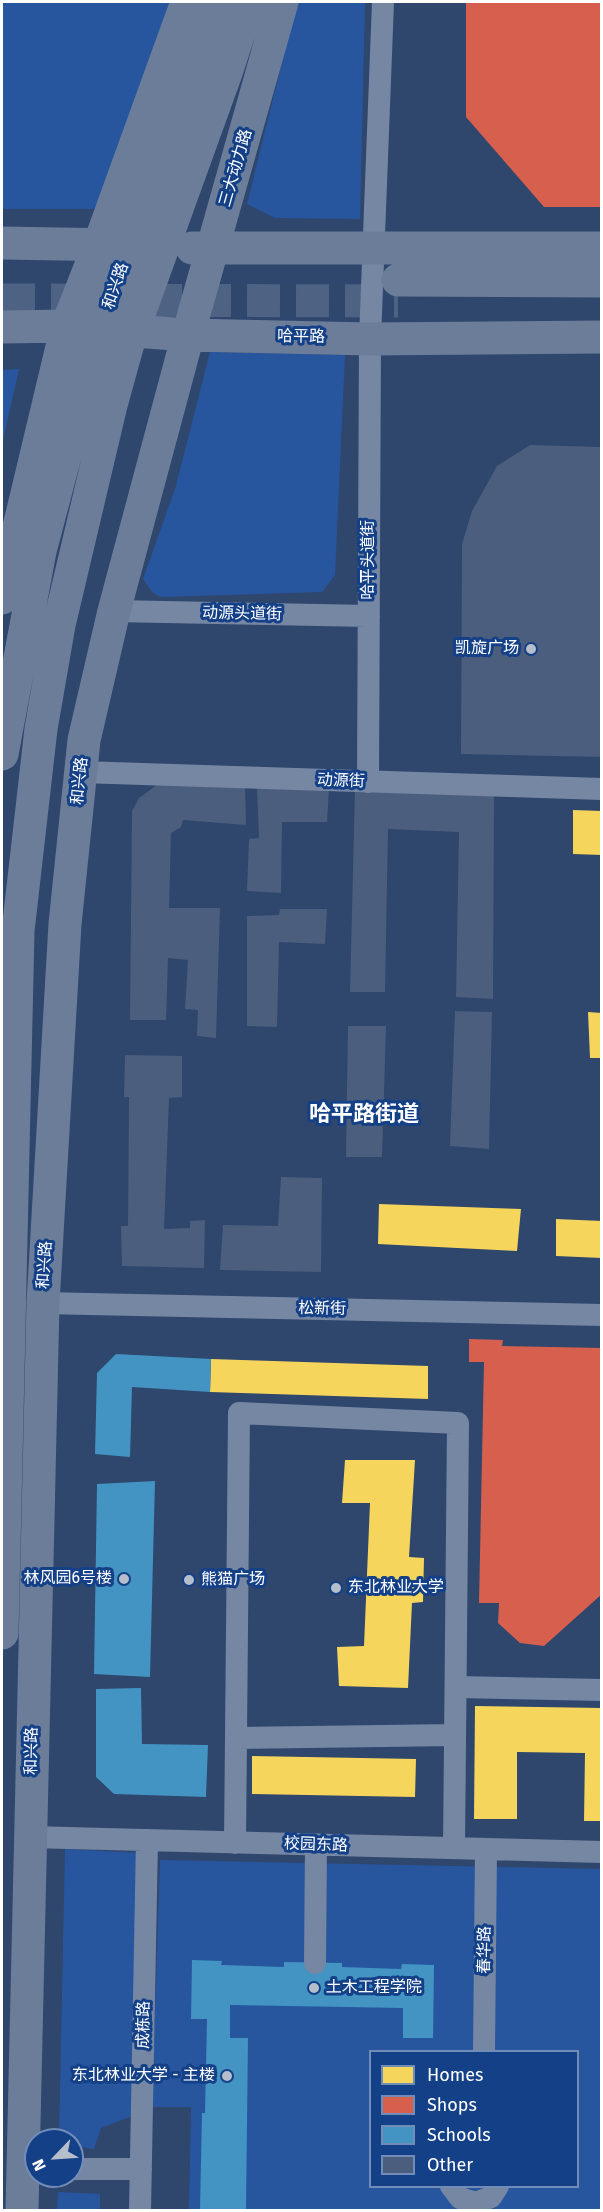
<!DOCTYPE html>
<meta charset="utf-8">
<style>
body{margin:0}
#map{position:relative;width:603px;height:2212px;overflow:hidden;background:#2f466d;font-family:"Fira Sans",sans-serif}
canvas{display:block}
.frame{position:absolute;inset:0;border:3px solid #fff;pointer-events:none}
.legend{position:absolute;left:369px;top:2050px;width:210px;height:138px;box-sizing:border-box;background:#144088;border:2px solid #728cb8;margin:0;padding:8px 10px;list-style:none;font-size:18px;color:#fff}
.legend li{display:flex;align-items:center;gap:12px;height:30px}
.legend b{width:30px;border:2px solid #728cb8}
.north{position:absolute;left:24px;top:2128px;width:60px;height:60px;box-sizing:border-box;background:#144088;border:2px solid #728cb8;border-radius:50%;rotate:245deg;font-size:16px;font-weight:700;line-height:24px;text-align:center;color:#fff}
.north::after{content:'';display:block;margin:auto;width:21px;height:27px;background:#b6becc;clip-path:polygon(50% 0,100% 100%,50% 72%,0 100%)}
</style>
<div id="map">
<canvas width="603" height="2212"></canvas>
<div class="frame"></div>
<ul class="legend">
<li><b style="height:16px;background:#f6d55c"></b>Homes</li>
<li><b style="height:16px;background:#d6604d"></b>Shops</li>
<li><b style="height:16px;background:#4393c3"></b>Schools</li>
<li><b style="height:16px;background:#4c5e7e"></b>Other</li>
</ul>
<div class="north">N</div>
</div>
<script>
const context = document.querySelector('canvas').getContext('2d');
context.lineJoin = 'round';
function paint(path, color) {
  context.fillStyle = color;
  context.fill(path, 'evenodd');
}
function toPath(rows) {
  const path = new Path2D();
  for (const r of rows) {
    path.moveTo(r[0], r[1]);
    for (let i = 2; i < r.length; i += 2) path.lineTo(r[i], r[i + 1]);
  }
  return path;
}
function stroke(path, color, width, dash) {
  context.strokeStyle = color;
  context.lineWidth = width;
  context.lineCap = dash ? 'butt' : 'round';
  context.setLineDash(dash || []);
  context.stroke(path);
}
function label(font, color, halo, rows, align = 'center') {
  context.font = font + ' "Fira Sans","Noto Sans SC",sans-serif';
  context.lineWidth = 6;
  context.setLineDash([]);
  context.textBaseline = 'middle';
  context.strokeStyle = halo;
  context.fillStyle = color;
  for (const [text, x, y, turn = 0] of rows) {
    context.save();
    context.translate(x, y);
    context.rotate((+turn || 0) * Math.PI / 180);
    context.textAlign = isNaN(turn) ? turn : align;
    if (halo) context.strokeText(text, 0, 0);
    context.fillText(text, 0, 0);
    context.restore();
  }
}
paint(toPath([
 [2,2,169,2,112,192,93,209,2,209],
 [297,2,365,2,360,219,275,218,247,204],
 [210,352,345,355,335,575,322,592,161,597,153,593,143,579,175,489],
 [19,369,2,445,2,370],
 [65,1849,140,1853,135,2115,101,2128,94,2149,72,2146,72,2140,59,2140],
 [160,1860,601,1869,601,2210,189,2210,191,2107,152,2107],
 [370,2052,578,2052,578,2186,370,2186],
 [58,2192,100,2194,100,2210,57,2210]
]), '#27569f');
paint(toPath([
 [573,810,602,811,602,855,573,854],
 [588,1012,602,1013,602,1058,590,1058],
 [379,1204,521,1209,517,1251,378,1244],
 [556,1219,602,1221,602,1258,556,1256],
 [211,1359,428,1366,428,1399,210,1392],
 [345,1460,415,1460,409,1557,424,1558,423,1602,412,1603,408,1688,339,1686,337,1647,364,1646,370,1503,342,1503],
 [475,1706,602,1708,602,1821,584,1821,585,1753,517,1752,517,1819,474,1819],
 [252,1756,416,1759,415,1797,252,1794]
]), '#f6d55c');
paint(toPath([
 [466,2,602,2,602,207,544,207,466,117],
 [469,1339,503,1340,502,1346,602,1348,602,1594,544,1646,520,1643,498,1623,499,1603,479,1603,484,1362,469,1362]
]), '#d6604d');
paint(toPath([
 [116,1354,211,1359,210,1392,132,1387,130,1457,95,1454,97,1373],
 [155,1481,150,1677,94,1674,97,1484],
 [141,1688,142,1744,208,1745,206,1797,114,1794,96,1777,96,1689],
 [192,1960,222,1961,221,1965,284,1967,284,1962,342,1963,342,1967,401,1969,402,1964,434,1965,433,2038,403,2038,403,2008,230,2005,230,2038,248,2038,246,2210,200,2210,202,2113,205,2113,207,2019,191,2019]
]), '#4393c3');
paint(toPath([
 [530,445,602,447,602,757,461,754,462,544,472,511,497,466],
 [158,784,245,786,246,825,183,820,181,827,171,833,169,908,220,908,216,1038,197,1036,198,1010,185,1009,188,960,168,958,166,1020,130,1020,132,811,139,798],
 [257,788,329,789,327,822,282,822,281,893,247,891,249,839,259,838],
 [355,789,494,794,493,999,456,997,459,832,388,829,385,992,350,992],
 [280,909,327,909,325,944,279,942,277,1027,247,1026,247,916,279,915],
 [455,1011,492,1012,489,1149,450,1146],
 [348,1026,386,1026,382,1157,346,1157],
 [125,1055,182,1056,182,1097,169,1098,164,1229,190,1228,190,1221,205,1220,204,1268,122,1266,121,1226,128,1226,129,1097,124,1097],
 [281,1177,322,1178,321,1272,220,1270,223,1225,278,1226]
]), '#4c5e7e');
stroke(toPath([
 [2,300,398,301]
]), '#4e6283', 33, [33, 16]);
stroke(toPath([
 [114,611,369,616],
 [81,772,602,789],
 [368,782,370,339,383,2],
 [43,1303,602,1315],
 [456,1687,602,1690],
 [236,1738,455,1735],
 [30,1837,602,1852],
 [235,1843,239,1413,458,1423,454,1848],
 [315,1963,316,1845],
 [484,2052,486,1849],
 [72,2169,141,2169],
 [451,2186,460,2198,476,2203,491,2197,498,2186],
 [140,2210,147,1840]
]), '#7687a3', 22);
stroke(toPath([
 [2,243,120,245],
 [192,248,602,248],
 [398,280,602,281],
 [2,327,67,326,188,335,370,339,602,337],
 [2,598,67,326,99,245,187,2],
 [2,754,40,551,91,357,216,2],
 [2,1633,18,931,41,729,59,625,111,405,127,347,226,73,249,2],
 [22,2210,43,1303,65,924,84,740,114,611,188,335,282,2]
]), '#6c7d9a', 33);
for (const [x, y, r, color] of [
 [531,649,6,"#b6becc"],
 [124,1579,6,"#b6becc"],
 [189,1580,6,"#b6becc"],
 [336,1588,6,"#b6becc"],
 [314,1988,6,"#b6becc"],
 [227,2076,6,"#b6becc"]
]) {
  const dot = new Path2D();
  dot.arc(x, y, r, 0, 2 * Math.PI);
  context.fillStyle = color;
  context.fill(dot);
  stroke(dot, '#144088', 2);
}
label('16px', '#fff', '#144088', [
 ["三大动力路",236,168,-74],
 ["和兴路",116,286,-71],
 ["哈平路",301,337,1],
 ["哈平头道街",369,560,-90],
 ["动源头道街",242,614,1],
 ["和兴路",80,781,-84],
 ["动源街",341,781,2],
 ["和兴路",45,1265,-86],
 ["松新街",322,1309,1],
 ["和兴路",32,1751,-89],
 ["校园东路",316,1845,2],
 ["春华路",485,1950,-89],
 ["成栋路",144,2025,-89]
]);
label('16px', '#fff', '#144088', [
 ["凯旋广场",519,649],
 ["林风园6号楼",112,1579],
 ["熊猫广场",201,1580,"left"],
 ["东北林业大学",348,1588,"left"],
 ["土木工程学院",326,1988,"left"],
 ["东北林业大学 - 主楼",215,2076]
], 'right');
label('bold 22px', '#fff', '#144088', [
 ["哈平路街道",364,1115]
]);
</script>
